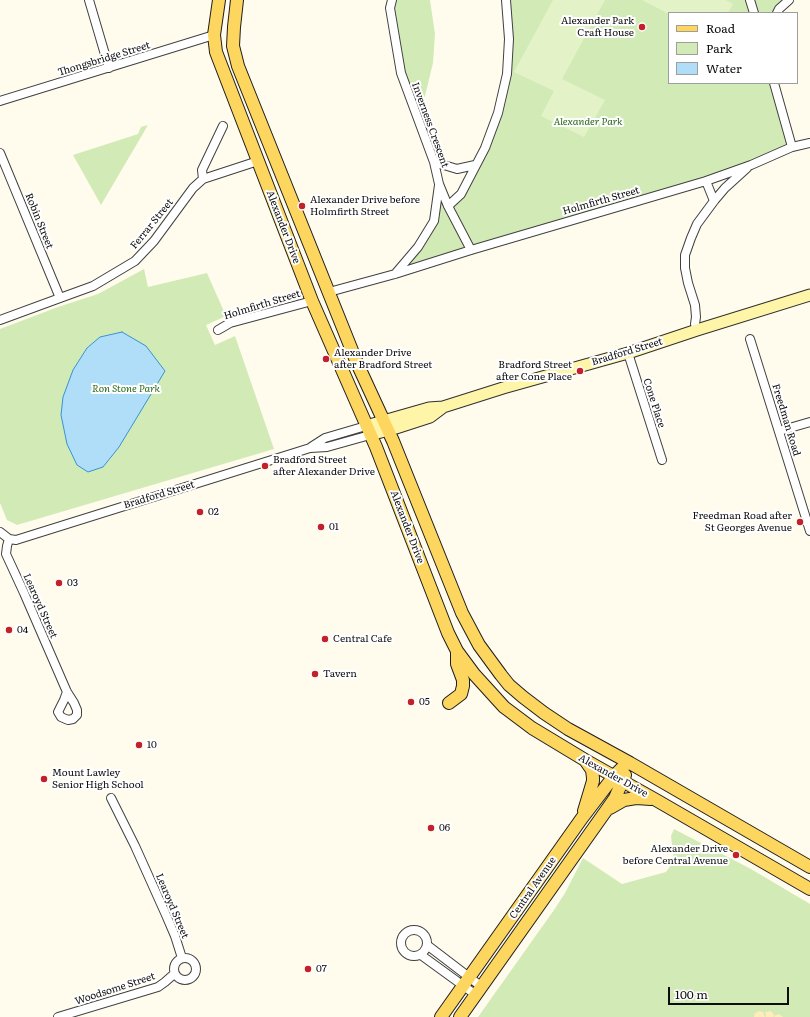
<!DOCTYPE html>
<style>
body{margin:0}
#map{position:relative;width:810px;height:1017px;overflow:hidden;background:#fffcee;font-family:Literata,serif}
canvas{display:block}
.legend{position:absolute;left:668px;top:12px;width:130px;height:72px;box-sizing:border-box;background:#fff;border:1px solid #9e9e9e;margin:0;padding:5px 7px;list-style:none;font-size:12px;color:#0d0d0d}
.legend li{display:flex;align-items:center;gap:8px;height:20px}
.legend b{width:20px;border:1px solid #9e9e9e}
.scale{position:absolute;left:668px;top:987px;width:121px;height:18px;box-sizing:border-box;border:2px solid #0d0d0d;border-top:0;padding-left:5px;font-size:12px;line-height:14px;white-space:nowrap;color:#0d0d0d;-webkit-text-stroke:3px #fff;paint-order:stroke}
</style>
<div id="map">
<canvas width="810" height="1017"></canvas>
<ul class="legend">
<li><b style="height:5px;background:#fdd660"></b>Road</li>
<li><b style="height:11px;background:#d2ebb6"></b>Park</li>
<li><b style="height:11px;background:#b0def8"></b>Water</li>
</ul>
<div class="scale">100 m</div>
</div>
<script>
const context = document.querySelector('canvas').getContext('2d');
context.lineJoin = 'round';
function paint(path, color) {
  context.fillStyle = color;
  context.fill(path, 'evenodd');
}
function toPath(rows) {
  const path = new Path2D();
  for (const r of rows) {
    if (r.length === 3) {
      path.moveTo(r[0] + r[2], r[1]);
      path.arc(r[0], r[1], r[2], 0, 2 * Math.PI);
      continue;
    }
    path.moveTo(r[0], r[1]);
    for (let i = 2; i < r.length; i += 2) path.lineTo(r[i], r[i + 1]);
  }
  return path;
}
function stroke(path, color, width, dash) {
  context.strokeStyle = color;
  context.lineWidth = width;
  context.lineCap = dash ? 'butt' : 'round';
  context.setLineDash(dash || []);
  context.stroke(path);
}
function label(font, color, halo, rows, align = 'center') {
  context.font = font + ' Literata,serif';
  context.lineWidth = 4;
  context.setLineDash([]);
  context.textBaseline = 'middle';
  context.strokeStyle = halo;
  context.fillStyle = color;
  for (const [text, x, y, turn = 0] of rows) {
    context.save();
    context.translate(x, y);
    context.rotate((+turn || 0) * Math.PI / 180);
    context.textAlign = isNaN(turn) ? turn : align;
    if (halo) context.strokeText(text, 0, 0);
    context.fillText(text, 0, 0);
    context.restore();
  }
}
paint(toPath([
 [392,0,430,0,435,34,433,63,425,96,415,112,401,73],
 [506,0,789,0,777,13,669,13,669,83,774,83,792,147,751,165,395,274,434,221,439,184,447,205,461,194,485,148,507,74],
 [148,125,101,205,73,155,138,134,141,127],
 [144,269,148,287,207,273,226,316,206,325,215,345,235,336,274,449,17,525,7,520,0,503,0,329,58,307,98,294],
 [674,829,751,869,810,904,810,1017,478,1017,554,910,565,893,583,858,622,884,666,872,674,861,671,836]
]), '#d2ebb6');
paint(toPath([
 [759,1011,763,1012,765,1017,766,1016,765,1012,770,1011,773,1013,774,1016,779,1014,783,1017,775,1017,774,1016,773,1017,754,1017,755,1013]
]), '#fdedb8');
paint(toPath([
 [553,0,605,0,562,79,605,100,584,137,541,116,554,91,514,72],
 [642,0,726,0,733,4,728,13,669,13,669,14]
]), '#e4f2c8');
const water = toPath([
 [122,332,146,346,165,371,119,447,103,467,88,472,77,465,67,444,61,415,63,397,73,370,87,348,100,337,122,332]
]);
paint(water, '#b0def8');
stroke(water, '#3594d2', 1);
const street = toPath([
 [89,0,109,68],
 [392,0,390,8,401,73,434,162,439,184,448,206,471,250],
 [750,0,754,13],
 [777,13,779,9,789,0],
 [774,83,792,147],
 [0,101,214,35],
 [0,153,60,298],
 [434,162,457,169,475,165],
 [203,179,202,170,223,126],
 [706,181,714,201],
 [448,206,461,194,485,148,498,113,507,74,509,39,506,0],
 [395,274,418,247,434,221,439,185],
 [329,292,395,274,471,250,706,181,751,165,792,147,810,143],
 [0,320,60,298,93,286,135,261,154,241,193,188,203,179,258,161],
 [218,330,230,323,312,301],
 [697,330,695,324,696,317,695,305,688,283,685,268,685,255,691,238,697,224,714,201,725,188,747,168],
 [750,339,810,531],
 [628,353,662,460],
 [779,431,810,422],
 [311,447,325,438,366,426],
 [0,532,9,539,16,540,310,448,327,447,370,435],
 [9,539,7,546,6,554,24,593,67,692,74,703,77,710,77,715,73,719,68,720,61,717,58,712,64,700,67,692],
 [111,798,135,846,166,915,175,936,182,958],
 [414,943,13],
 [427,945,482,987],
 [421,955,476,995],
 [185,969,11],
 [58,1017,158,987,165,982,174,974]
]);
const secondary = toPath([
 [366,426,429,408,443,407,503,388,628,353,697,330,810,295],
 [370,435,396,428,430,417,442,408]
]);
const primary = toPath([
 [219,0,214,35,216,52,258,161,312,301,376,447,448,633,457,651,474,674,504,707,532,728,585,760,656,800,810,889],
 [237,0,234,27,233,46,238,66,357,363,393,441,462,613,479,645,501,675,509,685,523,697,544,713,568,729,630,763,810,867],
 [449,703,461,694,463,686,463,680,457,664,457,651],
 [610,808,624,800,636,798,651,799],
 [584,811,593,781,593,778,592,770,585,760],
 [441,1017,582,818,614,776,628,762],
 [460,1017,615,798,625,775]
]);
stroke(street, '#404040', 10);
stroke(secondary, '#2f2f2f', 13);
stroke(primary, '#1e1e1e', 14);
stroke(street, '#fff', 8);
stroke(secondary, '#fff5a9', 11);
stroke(primary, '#fdd660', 12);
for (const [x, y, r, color] of [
 [642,27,4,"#c32029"],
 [302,206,4,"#c32029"],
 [326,359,4,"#c32029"],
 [580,371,4,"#c32029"],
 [265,466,4,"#c32029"],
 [200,512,4,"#c32029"],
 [800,522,4,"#c32029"],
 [321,527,4,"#c32029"],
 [59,583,4,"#c32029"],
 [9,630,4,"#c32029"],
 [325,639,4,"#c32029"],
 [315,674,4,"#c32029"],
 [411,702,4,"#c32029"],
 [139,745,4,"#c32029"],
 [44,779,4,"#c32029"],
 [431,828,4,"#c32029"],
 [736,855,4,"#c32029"],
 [308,969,4,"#c32029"]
]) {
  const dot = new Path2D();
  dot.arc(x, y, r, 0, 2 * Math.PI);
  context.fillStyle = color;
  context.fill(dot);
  stroke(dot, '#fff', 1.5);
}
label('10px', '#0d0d0d', '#fff', [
 ["Alexander Park",634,21,"right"],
 ["Craft House",634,33,"right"],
 ["Alexander Drive before",310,200],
 ["Holmfirth Street",310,212],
 ["Alexander Drive",334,353],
 ["after Bradford Street",334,365],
 ["Bradford Street",572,365,"right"],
 ["after Cone Place",572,377,"right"],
 ["Bradford Street",273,460],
 ["after Alexander Drive",273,472],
 ["02",208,512],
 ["Freedman Road after",792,516,"right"],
 ["St Georges Avenue",792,528,"right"],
 ["01",329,527],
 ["03",67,583],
 ["04",17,630],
 ["Central Cafe",333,639],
 ["Tavern",323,674],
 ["05",419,702],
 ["10",147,745],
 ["Mount Lawley",52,773],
 ["Senior High School",52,785],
 ["06",439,828],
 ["Alexander Drive",728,849,"right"],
 ["before Central Avenue",728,861,"right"],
 ["07",316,969]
], 'left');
label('10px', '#0d0d0d', '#fff', [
 ["Thongsbridge Street",104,59,-17],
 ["Inverness Crescent",430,125,70],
 ["Holmfirth Street",601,201,-16],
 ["Robin Street",39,221,68],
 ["Ferrar Street",152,224,-51],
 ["Alexander Drive",283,227,69],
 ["Holmfirth Street",262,305,-17],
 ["Bradford Street",627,352,-17],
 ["Cone Place",654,403,72],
 ["Freedman Road",786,420,73],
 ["Bradford Street",159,495,-17],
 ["Alexander Drive",407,527,69],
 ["Learoyd Street",40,606,66],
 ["Alexander Drive",613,776,29],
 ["Central Avenue",533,888,-55],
 ["Learoyd Street",172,906,67],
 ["Woodsome Street",115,989,-18]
]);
label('italic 10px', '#2b681b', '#fff', [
 ["Alexander Park",588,122],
 ["Ron Stone Park",126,389]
]);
</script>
